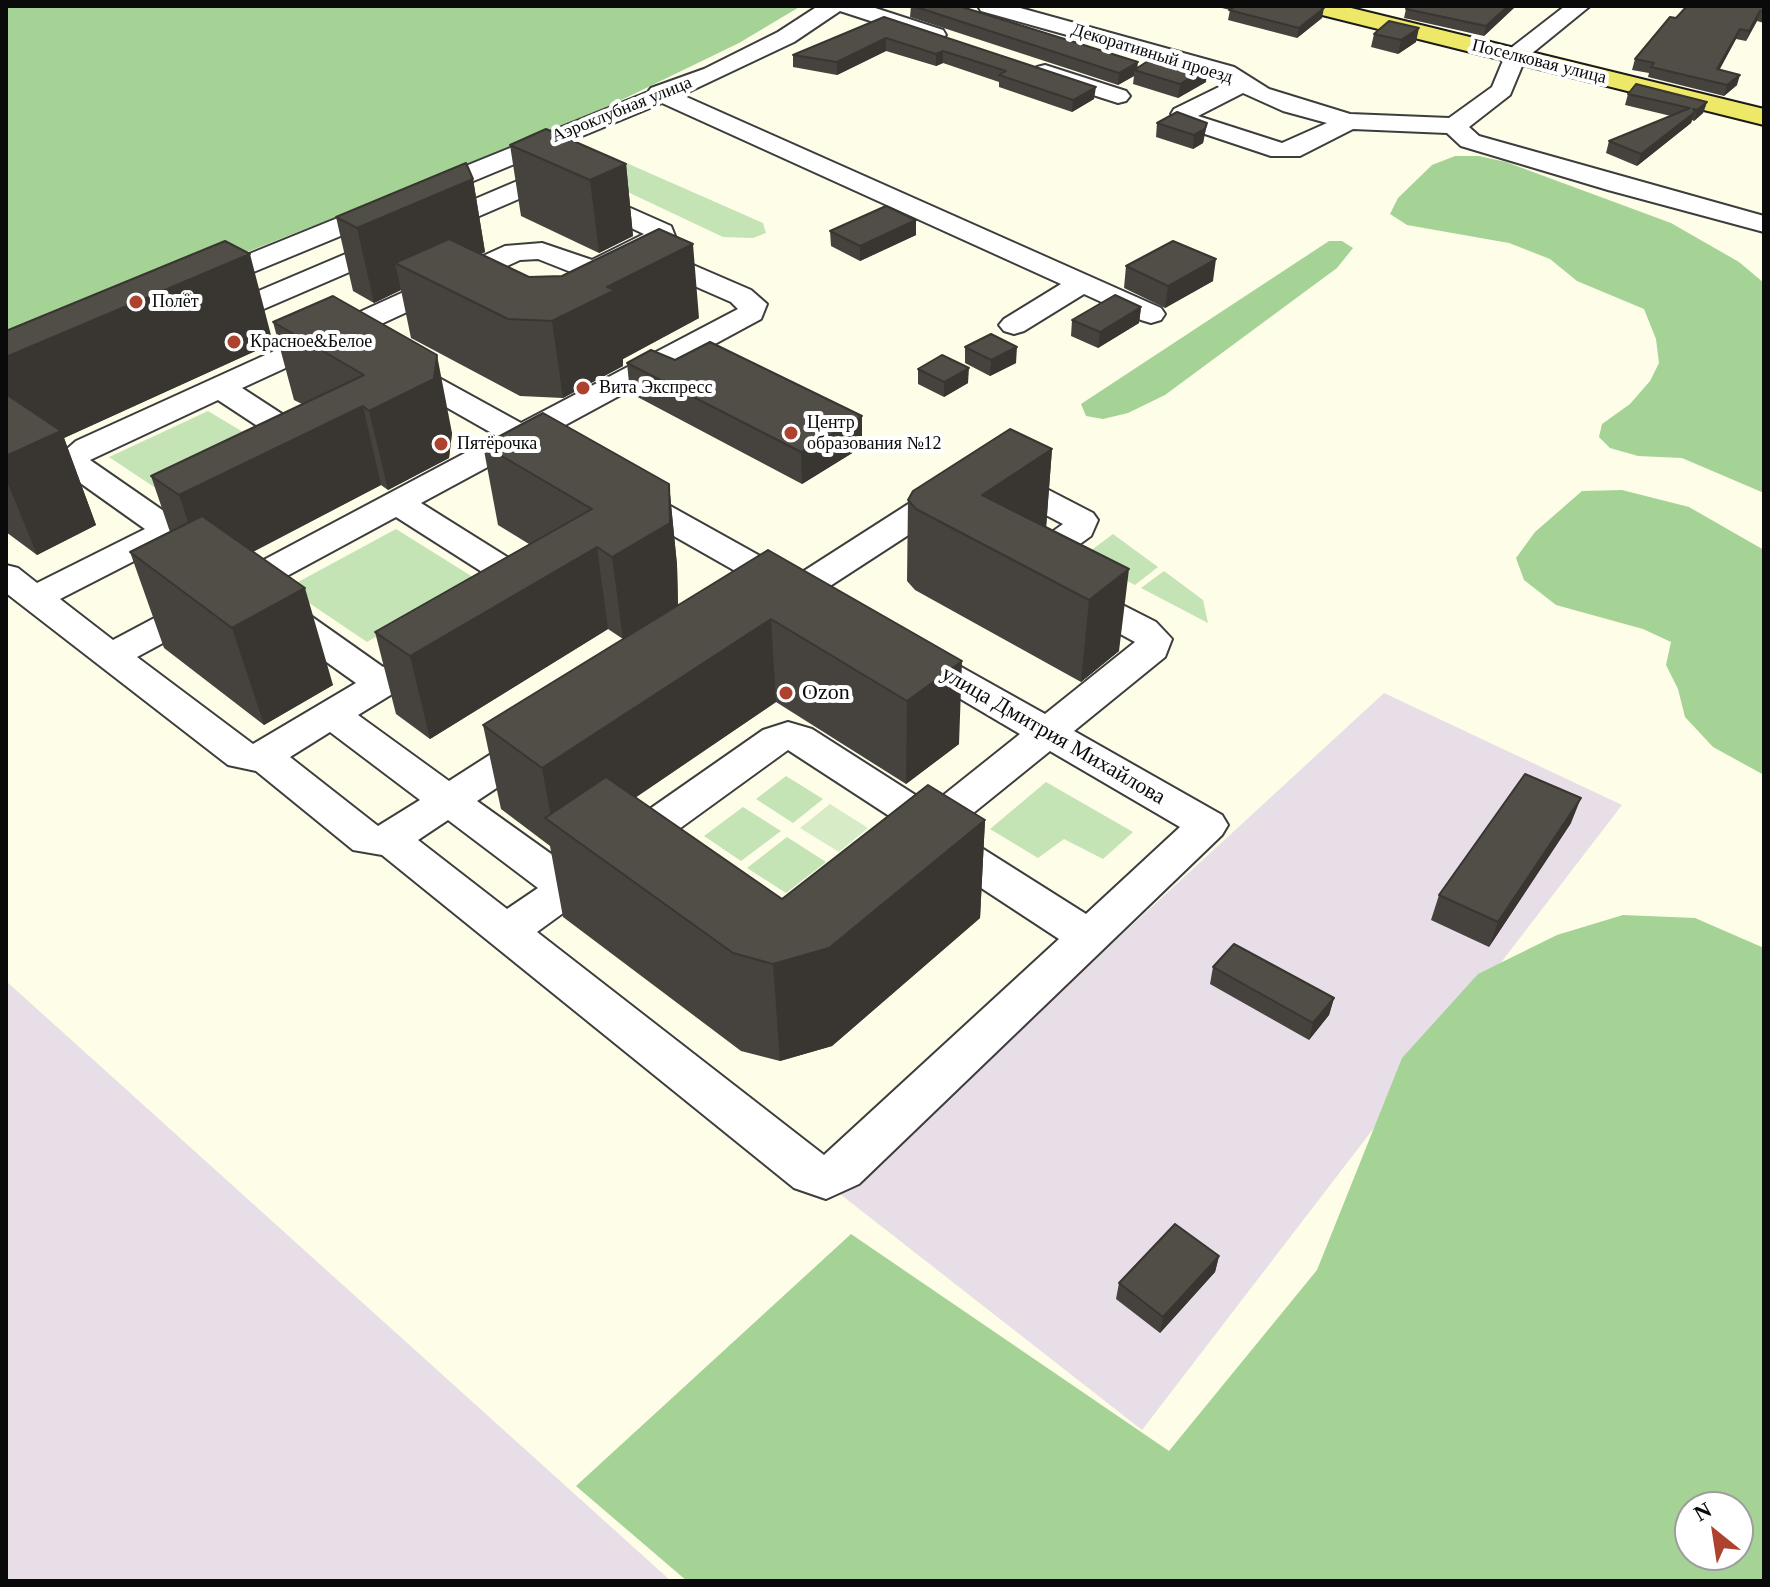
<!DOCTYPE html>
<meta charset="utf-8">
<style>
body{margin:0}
#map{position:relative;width:1770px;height:1587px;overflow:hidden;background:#fdfde8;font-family:Georgia,serif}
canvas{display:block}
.frame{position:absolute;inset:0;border:8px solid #0a0a0a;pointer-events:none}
.north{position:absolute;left:1674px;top:1491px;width:80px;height:80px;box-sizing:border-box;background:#fff;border:2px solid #9d9d9d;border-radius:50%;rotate:330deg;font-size:22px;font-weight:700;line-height:32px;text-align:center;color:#0a0a0a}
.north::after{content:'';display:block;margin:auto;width:28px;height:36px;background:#ad432e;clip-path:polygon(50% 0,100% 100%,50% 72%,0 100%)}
</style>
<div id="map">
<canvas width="1770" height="1587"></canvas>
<div class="frame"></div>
<div class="north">N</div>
</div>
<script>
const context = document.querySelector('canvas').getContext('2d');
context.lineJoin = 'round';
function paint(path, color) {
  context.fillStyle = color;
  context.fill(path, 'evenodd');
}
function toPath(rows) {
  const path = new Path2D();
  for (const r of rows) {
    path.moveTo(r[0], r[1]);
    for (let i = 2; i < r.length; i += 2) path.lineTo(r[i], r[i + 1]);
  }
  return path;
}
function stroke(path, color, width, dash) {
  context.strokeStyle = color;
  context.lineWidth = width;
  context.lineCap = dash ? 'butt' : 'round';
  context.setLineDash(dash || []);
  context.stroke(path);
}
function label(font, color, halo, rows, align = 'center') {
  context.font = font + ' Georgia,serif';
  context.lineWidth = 8;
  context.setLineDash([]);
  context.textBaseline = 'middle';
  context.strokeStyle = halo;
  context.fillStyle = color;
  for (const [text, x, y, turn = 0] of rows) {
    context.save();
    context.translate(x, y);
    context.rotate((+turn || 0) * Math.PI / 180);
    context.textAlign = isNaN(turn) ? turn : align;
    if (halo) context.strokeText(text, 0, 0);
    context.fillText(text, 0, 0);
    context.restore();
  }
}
paint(toPath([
 [1384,693,1622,805,1142,1430,840,1194],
 [6,981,671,1581,6,1581]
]), '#e8dee7');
paint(toPath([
 [606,154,763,223,766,233,753,238,723,237,579,169,581,157],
 [208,411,268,447,169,497,109,457],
 [396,529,476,579,367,642,287,588],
 [1113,534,1158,567,1135,585,1081,558],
 [1164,571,1203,600,1208,623,1141,588],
 [786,776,823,799,793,823,756,799],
 [1046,782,1133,832,1103,859,1064,839,1038,858,990,829],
 [743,807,781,831,741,861,704,836],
 [787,837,826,862,786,893,747,868]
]), '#c4e4b6');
paint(toPath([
 [6,6,801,6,739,43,607,107,450,172,6,347],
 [1455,156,1479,156,1506,162,1671,223,1739,262,1764,283,1764,493,1682,458,1638,456,1610,448,1599,437,1602,424,1630,404,1650,381,1659,363,1656,339,1644,309,1577,281,1550,259,1509,243,1407,225,1390,214,1398,198,1432,165],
 [1329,241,1342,241,1353,248,1337,268,1165,395,1128,413,1103,419,1086,416,1081,404],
 [1622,490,1689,507,1764,550,1764,775,1713,747,1685,717,1678,689,1666,665,1671,642,1643,629,1556,605,1524,580,1516,558,1535,532,1582,491],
 [1623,915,1695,918,1764,948,1764,1581,687,1581,576,1486,851,1234,1169,1451,1317,1270,1402,1058,1478,974,1557,935],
 [1738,1507,1738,1555,1690,1555,1690,1507]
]), '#a5d396');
paint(toPath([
 [830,804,868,828,839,852,800,828]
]), '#d7ecc6');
const minor = toPath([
 [818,6,869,6,943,30,946,35,935,42,840,11,794,42,682,95,1161,308,1165,314,1161,320,1151,323,1141,320,1084,294,1024,331,1014,334,1004,331,999,325,1004,319,1061,284,662,103,210,290,200,292,190,290,186,284,190,278,648,92,651,88,704,69,778,32,818,6],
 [978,6,1013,6,1234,67,1269,89,1350,114,1449,118,1492,87,1507,51,1565,6,1590,6,1525,59,1510,95,1469,127,1479,136,1764,216,1764,232,1608,190,1461,146,1447,133,1353,129,1300,156,1271,156,1178,125,1175,120,1171,114,1174,109,1227,83,1218,77,981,11,978,6],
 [1243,93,1283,111,1327,123,1282,143,1198,116,1243,93],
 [1045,65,1126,91,1130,96,1126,101,1118,103,1037,77,1033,72,1037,67,1045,65],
 [556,175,671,226,675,236,656,249,751,290,767,304,761,319,545,436,567,449,572,456,567,463,556,466,545,463,521,449,421,503,539,577,549,591,538,606,525,609,512,606,507,598,512,591,396,517,137,657,253,744,356,683,262,616,257,608,262,600,275,597,288,600,383,667,420,645,433,641,446,645,451,653,446,661,358,715,449,781,524,733,538,729,552,733,557,742,552,751,477,801,568,866,763,730,788,722,812,729,931,805,1020,734,903,665,898,657,903,649,916,645,929,649,1045,714,1135,642,1023,581,1013,568,1020,555,1063,524,987,484,810,599,798,602,781,597,614,502,609,495,614,488,626,485,638,488,796,576,963,469,975,466,985,464,1008,469,1093,513,1098,520,1091,536,1048,567,1156,622,1172,639,1165,657,1074,731,1222,815,1228,825,1222,835,859,1184,826,1199,794,1188,382,855,353,850,256,771,228,765,6,593,6,565,18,568,37,583,145,529,62,470,57,463,59,456,76,441,505,246,542,243,592,260,644,234,552,191,535,192,222,327,212,330,202,327,197,321,202,315,522,179,556,175],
 [538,259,581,276,607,274,635,260,731,302,738,309,521,423,410,362,399,359,388,362,384,368,388,374,497,436,113,640,60,599,181,537,186,530,181,523,90,460,218,400,297,452,302,460,313,463,324,460,329,453,322,440,242,388,520,260,538,259],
 [330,732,420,800,378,826,290,757,330,732],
 [788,750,920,836,931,855,1059,939,824,1155,537,932,788,750],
 [1050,751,1180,827,1086,914,961,835,956,827,1050,751],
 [448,820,538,888,507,909,418,840,448,820]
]);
const major = toPath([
 [1302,6,1343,6,1764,109,1764,125,1306,11,1302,6]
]);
stroke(minor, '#3d3d3d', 4);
stroke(major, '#1b1b1b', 4);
paint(minor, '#fff');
paint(major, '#ede868');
paint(toPath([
 [911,6,959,6,1137,68,1206,82,1178,98,1133,84,1134,76,1118,85,910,17],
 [1214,6,1317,6,1322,18,1297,38,1228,20,1230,10],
 [1516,6,1484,36,1404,18,1406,9],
 [1764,6,1764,23,1757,21,1746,41,1736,39,1719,70,1737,85,1724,96,1648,77,1649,73,1632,70,1635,59,1676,18],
 [884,17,1094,99,1072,112,999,87,999,82,943,63,936,66,886,51,837,75,793,67,793,55],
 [1374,34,1416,42,1398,54,1371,47],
 [1628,94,1707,102,1703,113,1694,121,1692,120,1691,123,1637,166,1606,153,1609,141,1671,116,1625,105],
 [1157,123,1207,123,1203,143,1193,149,1156,137],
 [510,145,626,164,633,236,599,253,521,216],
 [473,179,485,252,481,254,529,277,699,318,623,359,623,366,563,398,520,396,411,338,401,290,374,303,353,291,336,217],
 [916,220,916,235,860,261,831,246,830,231],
 [1126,266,1213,281,1165,308,1124,288],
 [333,296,452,433,449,458,388,490,381,485,253,552,333,685,264,725,164,648,130,552,170,532,151,476,302,404,294,400,273,322],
 [1141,307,1139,323,1098,348,1071,336,1072,320],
 [6,331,273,343,64,438,96,525,37,555,6,532],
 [965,347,1016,363,990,376,965,363],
 [675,360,862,416,862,447,802,484,630,393,627,363],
 [918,369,968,383,944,397,918,384],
 [483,445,669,484,677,565,678,605,623,639,608,629,430,739,396,714,375,632,529,544,498,525],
 [1052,449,1046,527,1119,651,1081,682,915,590,907,581,908,500],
 [768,550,959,744,906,784,776,702,635,798,782,899,985,820,980,918,832,1046,780,1061,741,1051,563,917,550,846,501,809,483,725],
 [1571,823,1489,947,1431,920,1439,895],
 [1213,967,1334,998,1329,1015,1309,1040,1210,984],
 [1219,1256,1215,1272,1160,1333,1116,1299,1119,1283]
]), '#46423d');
paint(toPath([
 [1508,6,1516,6,1484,36,1486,26],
 [1324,8,1322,18,1297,38,1299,28],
 [1760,11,1757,21,1746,41,1749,31],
 [1419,28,1416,42,1398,54,1401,40],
 [1740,29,1736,39,1714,80,1717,69],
 [886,38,886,51,837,75,837,62],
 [943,51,943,63,936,66,936,54],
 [1138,62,1137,71,1134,70,1134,76,1118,85,1119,73],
 [1207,68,1206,82,1178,98,1180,84],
 [1740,75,1737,85,1724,96,1727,85],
 [1096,87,1094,99,1072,112,1073,100],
 [1707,102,1703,113,1694,121,1697,110],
 [1695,112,1691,123,1637,166,1641,154],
 [1207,123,1203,143,1193,149,1194,135],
 [626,164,633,236,599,253,590,180],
 [473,179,485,252,426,279,395,263,401,290,374,303,357,228],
 [916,220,916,235,860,261,860,246],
 [693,244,699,318,623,359,623,366,563,398,552,321,607,287],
 [250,254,273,343,64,438,96,525,37,555,6,479,6,357],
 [1216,259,1213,281,1165,308,1168,286],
 [1141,307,1139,323,1098,348,1100,332],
 [1017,347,1016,363,990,376,991,360],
 [437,355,452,433,449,458,388,490,369,411],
 [969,368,968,383,944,397,944,382],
 [363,406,381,485,206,576,179,495],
 [862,416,862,447,802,484,801,452],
 [1052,449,1046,529,982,495],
 [669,484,677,565,678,605,623,639,612,557],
 [597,547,608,629,430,739,410,656],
 [1129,569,1119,651,1081,682,1089,600],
 [305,588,333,685,264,725,232,628],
 [771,619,776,702,574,839,552,823,542,768],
 [962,661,959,744,906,784,907,701],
 [1581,798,1571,823,1489,947,1498,922],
 [985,820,980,918,832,1046,780,1061,773,964],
 [1334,998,1329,1015,1309,1040,1313,1023],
 [1219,1256,1215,1272,1160,1333,1163,1317]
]), '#393632');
const building = toPath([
 [913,6,959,6,1138,62,1119,73,913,6],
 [1236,6,1317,6,1324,8,1299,28,1229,10,1236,6],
 [1409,6,1508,6,1486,26,1406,9,1409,6],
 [1687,6,1764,6,1764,12,1760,11,1749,31,1740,29,1717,69,1740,75,1727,85,1651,67,1654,63,1635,59,1670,17,1676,18,1687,6],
 [884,17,1096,87,1073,100,999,75,1006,71,943,51,936,54,886,38,837,62,793,55,884,17],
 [1389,21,1419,28,1401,40,1374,34,1389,21],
 [1159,54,1207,68,1180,84,1134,70,1159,54],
 [1636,84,1707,102,1697,110,1693,109,1695,112,1641,154,1609,141,1690,108,1628,94,1636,84],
 [1177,112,1207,123,1205,129,1194,135,1157,123,1177,112],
 [546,129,626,164,590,180,510,145,546,129],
 [466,163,473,179,357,228,336,217,466,163],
 [886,206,916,220,860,246,830,231,886,206],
 [659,229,693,244,607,287,615,290,552,321,508,319,395,263,449,239,529,277,562,276,659,229],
 [225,241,250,254,6,357,6,331,225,241],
 [1173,241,1216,259,1168,286,1126,266,1173,241],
 [1115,295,1141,307,1100,332,1072,320,1115,295],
 [333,296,437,355,434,379,369,411,363,406,179,495,151,476,364,375,273,322,333,296],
 [991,334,1017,347,991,360,965,347,991,334],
 [710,342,862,416,801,452,627,363,651,350,675,360,710,342],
 [942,355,969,368,944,382,918,369,942,355],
 [6,394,61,431,6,456,6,394],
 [543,413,669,484,670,523,612,557,597,547,410,656,375,632,592,509,483,445,543,413],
 [1010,429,1052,449,982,495,1129,569,1089,600,916,509,908,500,913,491,1010,429],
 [202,516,305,588,232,628,130,552,202,516],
 [768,550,962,661,907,701,771,619,542,768,483,725,768,550],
 [1525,774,1581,798,1498,922,1439,895,1525,774],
 [606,777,782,899,928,785,985,820,829,948,773,964,733,953,545,818,606,777],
 [1234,944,1334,998,1313,1023,1213,967,1234,944],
 [1175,1224,1219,1256,1163,1317,1119,1283,1175,1224]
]);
paint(building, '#514d47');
stroke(building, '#393632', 2);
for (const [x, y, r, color] of [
 [136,302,8,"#ad432e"],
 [234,342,8,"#ad432e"],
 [583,388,8,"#ad432e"],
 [791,433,8,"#ad432e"],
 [441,444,8,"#ad432e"],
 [786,693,8,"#ad432e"]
]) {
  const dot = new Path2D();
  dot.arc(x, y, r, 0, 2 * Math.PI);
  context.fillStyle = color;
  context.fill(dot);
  stroke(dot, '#fff', 3);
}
label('18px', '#0a0a0a', '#fff', [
 ["Декоративный проезд",1152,54,17],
 ["Поселковая улица",1539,62,14],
 ["Аэроклубная улица",622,110,-22]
]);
label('18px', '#0a0a0a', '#fff', [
 ["Полёт",152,302],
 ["Красное&Белое",250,342],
 ["Вита Экспресс",599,388],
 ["Центр",807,423],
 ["образования №12",807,444],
 ["Пятёрочка",457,444]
], 'left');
label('22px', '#0a0a0a', '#fff', [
 ["Ozon",802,693]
], 'left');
label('22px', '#0a0a0a', '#fff', [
 ["улица Дмитрия Михайлова",1053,736,30]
]);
</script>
